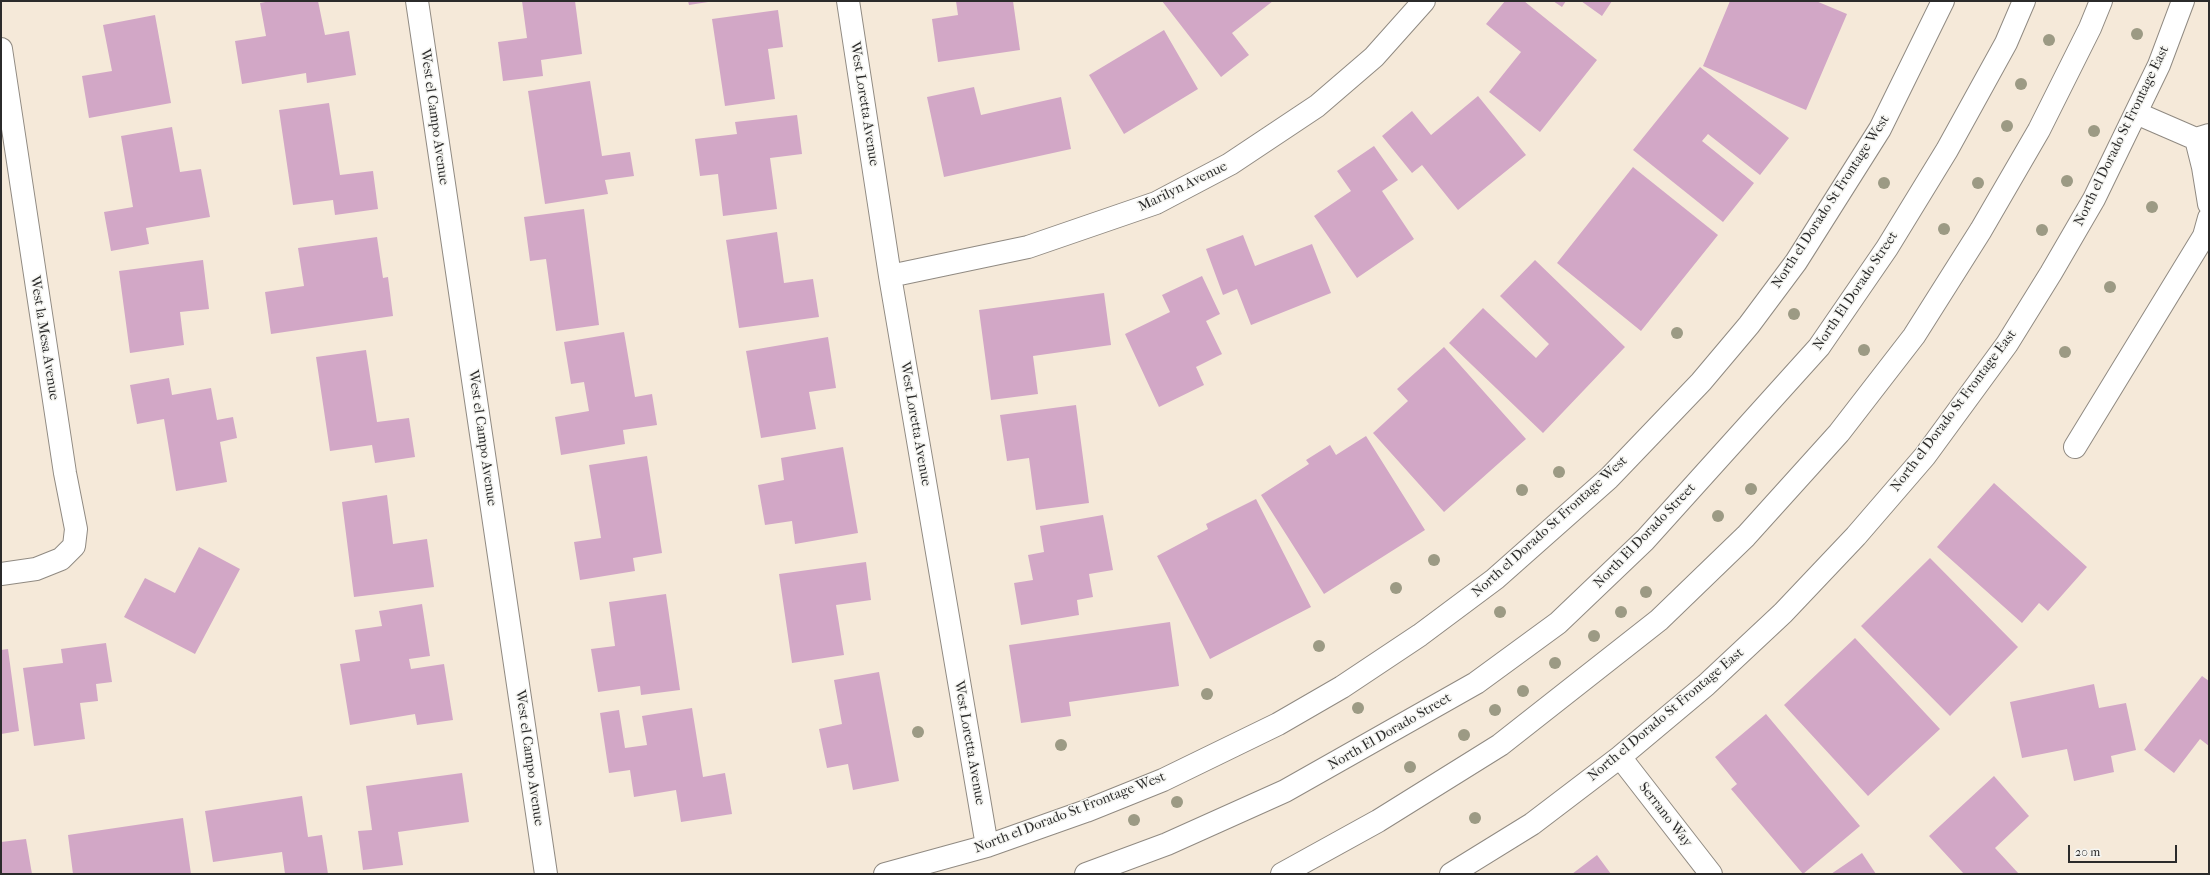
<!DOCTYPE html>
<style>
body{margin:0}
#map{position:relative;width:2210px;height:875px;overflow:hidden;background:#f5e9d9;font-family:"IM FELL French Canon",serif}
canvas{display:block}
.frame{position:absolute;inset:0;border:2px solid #2b2b2b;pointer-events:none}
.scale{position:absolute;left:2068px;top:845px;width:109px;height:18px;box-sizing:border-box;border:2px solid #2b2b2b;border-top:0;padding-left:5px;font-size:12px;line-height:14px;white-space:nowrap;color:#2b2b2b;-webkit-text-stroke:3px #f6f6f2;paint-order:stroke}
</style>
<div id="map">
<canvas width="2210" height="875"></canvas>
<div class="frame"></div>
<div class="scale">20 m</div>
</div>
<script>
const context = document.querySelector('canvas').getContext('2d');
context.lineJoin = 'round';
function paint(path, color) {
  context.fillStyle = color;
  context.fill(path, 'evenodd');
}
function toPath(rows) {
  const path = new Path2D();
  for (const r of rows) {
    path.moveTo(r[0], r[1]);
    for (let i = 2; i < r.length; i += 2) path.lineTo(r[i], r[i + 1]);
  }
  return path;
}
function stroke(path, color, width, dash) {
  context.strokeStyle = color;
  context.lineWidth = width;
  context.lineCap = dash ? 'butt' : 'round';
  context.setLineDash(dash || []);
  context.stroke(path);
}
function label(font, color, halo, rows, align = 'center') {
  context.font = font + ' "IM FELL French Canon",serif';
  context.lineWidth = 3;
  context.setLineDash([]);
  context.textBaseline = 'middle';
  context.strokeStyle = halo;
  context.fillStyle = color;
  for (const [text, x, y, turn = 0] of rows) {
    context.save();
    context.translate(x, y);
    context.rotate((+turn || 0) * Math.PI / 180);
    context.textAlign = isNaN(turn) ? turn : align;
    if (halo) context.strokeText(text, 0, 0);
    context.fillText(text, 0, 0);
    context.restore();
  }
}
paint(toPath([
 [271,1,318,1,325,35,349,31,356,75,307,83,306,73,242,84,235,41,266,36,260,3],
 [522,1,575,1,582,54,541,60,543,76,503,81,498,42,527,38],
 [688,1,708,1,708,2,689,5],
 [956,1,1013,1,1020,50,938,62,932,19,958,15],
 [1162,1,1273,1,1232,33,1249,55,1221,77],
 [1505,1,1524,1,1597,60,1540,132,1489,92,1521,52,1486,24],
 [1553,1,1566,1,1562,7],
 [1581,1,1612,1,1602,16],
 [1730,1,1816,1,1847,14,1806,110,1703,66],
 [778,10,783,47,768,49,775,99,725,106,712,19],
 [155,15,171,103,89,118,82,76,112,71,103,25],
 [1164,30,1198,89,1124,134,1089,75],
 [1700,67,1789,138,1760,175,1708,134,1702,141,1754,183,1723,222,1633,150],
 [590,81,602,156,630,152,634,176,605,180,608,194,545,204,528,91],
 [974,87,981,115,1061,97,1071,149,944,177,927,97],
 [1478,96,1526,155,1458,210,1422,165,1412,173,1382,136,1412,111,1431,135],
 [329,103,340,175,373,171,378,209,335,215,333,200,293,205,279,110],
 [797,115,802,154,770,158,777,209,723,216,718,174,700,176,695,139,737,134,735,122],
 [172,127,180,172,201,169,210,217,146,228,149,244,111,251,104,212,133,207,121,136],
 [1374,146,1398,180,1382,191,1414,239,1357,278,1314,216,1351,191,1337,171],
 [1633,167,1718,235,1641,331,1557,263],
 [584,209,599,325,556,331,546,259,530,261,524,217],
 [777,232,784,283,813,279,819,317,739,328,726,240],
 [1243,235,1255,266,1312,244,1331,293,1251,325,1237,289,1223,295,1206,249],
 [377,237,383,278,388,277,393,316,271,334,265,292,304,286,298,248],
 [203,260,209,309,180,312,184,345,130,353,119,271],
 [1535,260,1625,347,1543,433,1449,343,1483,308,1536,358,1549,344,1500,296],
 [1202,276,1220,314,1206,321,1222,354,1196,367,1204,385,1159,407,1125,334,1170,312,1162,295],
 [1104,293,1111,345,1033,356,1038,394,991,400,979,310],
 [624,332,635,397,652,394,657,425,623,430,625,444,561,455,555,417,589,411,584,382,571,384,564,342],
 [828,337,836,388,809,392,816,429,761,438,746,351],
 [1444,347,1526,439,1444,512,1373,433,1408,401,1397,389],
 [366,350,377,422,409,418,415,457,375,463,372,445,330,451,316,357],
 [169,378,172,395,211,388,217,420,233,417,237,438,220,442,227,482,176,491,164,419,137,424,130,385],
 [1076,405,1089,503,1036,510,1029,458,1007,461,1000,415],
 [1366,436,1425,530,1324,594,1261,495,1309,464,1306,460,1330,445,1336,455],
 [843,447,858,533,795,544,792,521,765,525,758,485,784,480,781,458],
 [647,456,662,553,633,558,635,571,580,580,574,542,601,538,589,465],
 [1994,483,2087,567,2048,611,2039,603,2022,623,1937,547],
 [387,495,393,544,427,539,434,587,354,597,342,502],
 [1256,499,1311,607,1210,659,1157,556,1208,529,1206,524],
 [1103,515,1113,570,1089,574,1093,597,1077,600,1079,615,1021,625,1014,583,1033,580,1028,555,1044,552,1040,526],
 [199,547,240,569,195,654,124,617,145,578,175,593],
 [1930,558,2018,647,1950,716,1861,626],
 [866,562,871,600,836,605,844,655,792,663,779,574],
 [666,594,680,690,641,695,640,686,598,692,591,649,615,646,609,602],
 [422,604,430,656,409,659,411,669,444,664,453,720,417,725,415,714,350,725,340,664,360,661,355,630,382,626,379,611],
 [1170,622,1179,686,1069,702,1071,716,1021,723,1009,645],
 [1855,638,1940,729,1868,796,1784,705],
 [106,643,112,682,96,684,98,701,80,703,85,739,34,746,23,668,63,663,61,649],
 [8,649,19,731,1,734,1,650],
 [879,672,899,781,853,790,848,764,827,768,819,729,842,724,834,680],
 [2202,676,2209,681,2209,746,2200,739,2174,773,2144,750],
 [2094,684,2099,708,2126,703,2136,750,2111,756,2114,772,2074,781,2067,749,2022,758,2010,702],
 [692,708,703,777,725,773,732,814,681,822,676,790,634,797,630,770,609,773,600,713,619,710,625,748,647,745,642,716],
 [1766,714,1860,826,1803,874,1731,789,1737,784,1715,757],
 [462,773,469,822,398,832,403,865,363,870,358,831,372,830,366,786],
 [1994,776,2029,816,1995,848,2019,874,1964,874,1929,836],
 [302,796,308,837,322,835,328,874,285,874,282,852,213,862,205,811],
 [183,818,191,874,73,874,68,835],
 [26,839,32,874,1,874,1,842],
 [1862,853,1876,874,1831,874],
 [1597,855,1611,874,1572,874]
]), '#d2a7c6');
const minor = toPath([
 [417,1,546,874],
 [848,1,890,276,987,846],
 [1,49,65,473,76,529,74,546,61,559,36,569,1,574],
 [2136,113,2196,139,2209,135],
 [2196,139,2203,167,2209,204],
 [890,276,1028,247,1156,203,1230,164,1317,106,1374,57,1424,1],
 [2075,447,2204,236,2209,218],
 [1620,757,1711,874],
 [885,874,987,846,1086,811,1163,780,1278,724,1342,687,1420,635,1495,579,1609,478,1701,382,1749,325,1796,262,1880,129,1943,1],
 [1451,874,1532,824,1620,757,1706,685,1783,613,1856,536,1925,456,2007,344,2051,273,2094,199,2159,65,2183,1]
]);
const major = toPath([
 [1086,874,1167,844,1285,791,1476,683,1558,623,1645,540,1819,347,1887,248,1947,150,2006,43,2024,1],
 [1282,874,1378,821,1500,745,1659,620,1746,536,1839,433,1914,336,1981,230,2039,130,2090,28,2101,1]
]);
stroke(minor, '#908a82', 24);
stroke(major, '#908a82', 24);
stroke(minor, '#fff', 22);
stroke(major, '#fff', 22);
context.fillStyle = '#9c9a84';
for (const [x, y] of [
 [2137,34],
 [2049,40],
 [2021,84],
 [2007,126],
 [2094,131],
 [2067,181],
 [1884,183],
 [1978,183],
 [2152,207],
 [1944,229],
 [2042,230],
 [2110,287],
 [1794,314],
 [1677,333],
 [1864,350],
 [2065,352],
 [1559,472],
 [1751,489],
 [1522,490],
 [1718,516],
 [1434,560],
 [1396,588],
 [1646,592],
 [1500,612],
 [1621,612],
 [1594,636],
 [1319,646],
 [1555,663],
 [1523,691],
 [1207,694],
 [1358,708],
 [1495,710],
 [918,732],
 [1464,735],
 [1061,745],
 [1410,767],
 [1177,802],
 [1475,818],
 [1134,820]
]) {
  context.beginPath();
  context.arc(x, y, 6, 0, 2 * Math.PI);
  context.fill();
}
label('14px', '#2b2b2b', '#f6f6f2', [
 ["West Loretta Avenue",864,104,81],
 ["West el Campo Avenue",434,117,82],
 ["North el Dorado St Frontage East",2122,136,-64],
 ["Marilyn Avenue",1183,187,-26],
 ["North el Dorado St Frontage West",1831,202,-57],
 ["North El Dorado Street",1856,291,-56],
 ["West la Mesa Avenue",44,338,81],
 ["North el Dorado St Frontage East",1954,411,-53],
 ["West Loretta Avenue",915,424,80],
 ["West el Campo Avenue",482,438,82],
 ["North el Dorado St Frontage West",1550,527,-42],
 ["North El Dorado Street",1645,536,-46],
 ["North el Dorado St Frontage East",1666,715,-40],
 ["North El Dorado Street",1390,732,-30],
 ["West Loretta Avenue",969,743,80],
 ["West el Campo Avenue",529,758,82],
 ["North el Dorado St Frontage West",1070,813,-21],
 ["Serrano Way",1665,815,52]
]);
</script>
